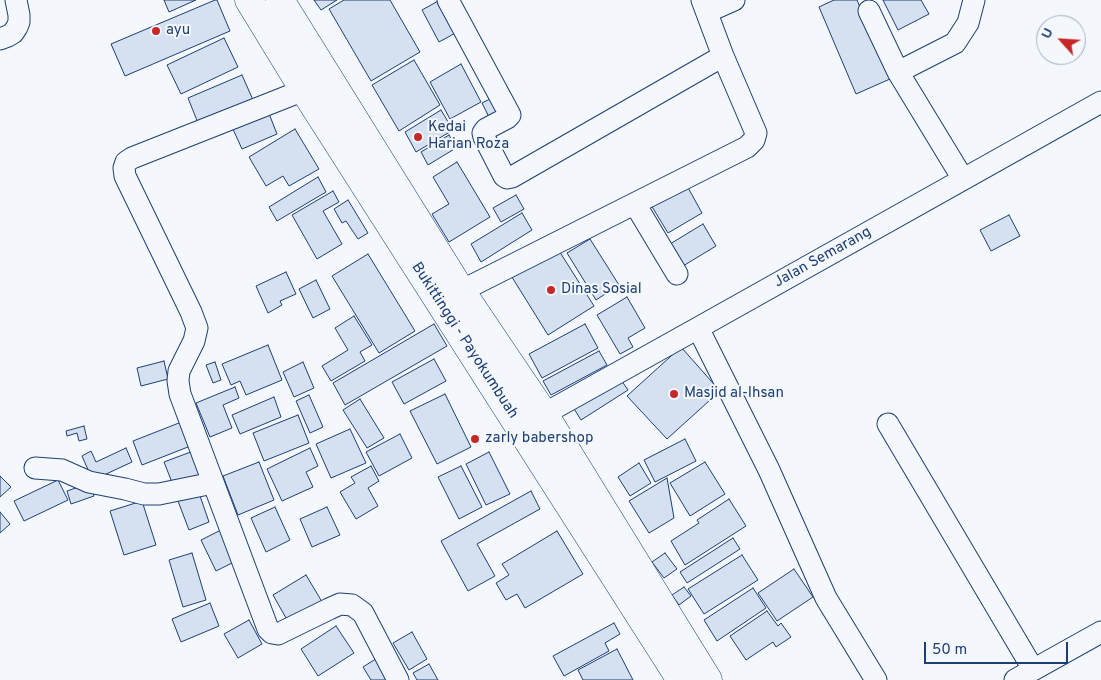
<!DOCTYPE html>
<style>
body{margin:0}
#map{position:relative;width:1101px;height:680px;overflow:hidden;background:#f4f7fb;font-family:Overpass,sans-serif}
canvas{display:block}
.north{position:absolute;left:1036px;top:15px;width:50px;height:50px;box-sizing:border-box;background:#f4f7fb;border:1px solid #9eadc5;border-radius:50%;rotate:296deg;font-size:14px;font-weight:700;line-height:20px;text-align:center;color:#1d3f73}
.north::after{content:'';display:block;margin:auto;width:18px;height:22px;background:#c62828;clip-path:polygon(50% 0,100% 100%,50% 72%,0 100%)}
.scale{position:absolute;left:924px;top:642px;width:144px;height:22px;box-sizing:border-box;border:2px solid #1d3f73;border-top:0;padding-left:6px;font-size:15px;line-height:18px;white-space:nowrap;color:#1d3f73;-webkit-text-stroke:4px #f4f7fb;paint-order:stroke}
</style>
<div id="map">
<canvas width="1101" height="680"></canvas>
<div class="north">U</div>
<div class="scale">50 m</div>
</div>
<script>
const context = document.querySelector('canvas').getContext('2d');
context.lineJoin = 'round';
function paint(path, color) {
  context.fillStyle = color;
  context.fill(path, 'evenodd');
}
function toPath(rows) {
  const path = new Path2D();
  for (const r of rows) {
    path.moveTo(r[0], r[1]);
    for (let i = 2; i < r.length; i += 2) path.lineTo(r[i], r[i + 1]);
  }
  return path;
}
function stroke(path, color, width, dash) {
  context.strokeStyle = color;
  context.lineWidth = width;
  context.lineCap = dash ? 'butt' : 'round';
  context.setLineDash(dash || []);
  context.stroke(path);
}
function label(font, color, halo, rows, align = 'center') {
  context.font = font + ' Overpass,sans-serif';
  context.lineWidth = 4;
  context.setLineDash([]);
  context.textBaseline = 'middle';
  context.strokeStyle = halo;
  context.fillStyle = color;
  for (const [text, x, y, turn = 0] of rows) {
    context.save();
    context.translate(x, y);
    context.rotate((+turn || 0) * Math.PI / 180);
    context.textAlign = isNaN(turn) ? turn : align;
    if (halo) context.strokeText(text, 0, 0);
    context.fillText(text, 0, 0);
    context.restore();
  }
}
const building = toPath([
 [164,0,196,0,169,12,164,0],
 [215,0,217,0,230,31,125,76,111,44,215,0],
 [314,0,337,0,321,10,314,0],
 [344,0,390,0,420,52,371,81,329,9,344,0],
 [440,0,459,31,439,42,422,10,440,0],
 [834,0,857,0,890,79,856,94,819,7,834,0],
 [883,0,921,0,929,14,898,30,883,0],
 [224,38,238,67,181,94,167,65,224,38],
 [414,60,440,105,399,131,372,85,414,60],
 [461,64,481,102,450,119,430,82,461,64],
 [242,75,253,100,198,123,188,98,242,75],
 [496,96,504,112,490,119,482,103,496,96],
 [441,110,453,130,416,152,405,132,441,110],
 [268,111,277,134,242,149,232,127,268,111],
 [295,129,319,169,289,186,283,176,266,186,249,157,295,129],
 [449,135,456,148,428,165,421,152,449,135],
 [457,162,490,217,449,242,432,214,449,204,433,177,457,162],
 [318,177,326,192,277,221,269,207,318,177],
 [686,184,702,213,668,233,651,205,686,184],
 [333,191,339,202,323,211,342,244,317,259,292,215,333,191],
 [516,195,524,209,501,222,493,208,516,195],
 [348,200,368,233,358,239,346,221,342,223,334,209,348,200],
 [522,213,532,230,481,262,471,244,522,213],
 [1009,215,1020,236,991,251,980,230,1009,215],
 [703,224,716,246,683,266,670,244,703,224],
 [590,239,619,285,596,300,567,253,590,239],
 [556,246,594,306,548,335,510,274,556,246],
 [368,254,415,331,379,353,332,276,368,254],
 [286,272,296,294,280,301,282,305,268,313,256,286,286,272],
 [316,280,330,309,313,318,299,289,316,280],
 [627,297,645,328,628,338,633,347,620,354,597,315,627,297],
 [354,316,372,345,360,352,365,361,331,381,322,366,348,350,335,328,354,316],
 [434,324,447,346,345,405,333,383,434,324],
 [585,324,598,348,542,378,529,354,585,324],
 [268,345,282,380,246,395,240,381,231,385,222,364,268,345],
 [681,347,720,391,667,439,627,396,681,347],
 [599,351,607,365,551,395,543,381,599,351],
 [434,359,446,381,404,404,392,382,434,359],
 [164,361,168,379,141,386,137,368,164,361],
 [215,362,221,380,213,383,206,365,215,362],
 [303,362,314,388,294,397,283,372,303,362],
 [617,374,628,390,581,420,571,404,617,374],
 [235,387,239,398,223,405,232,428,210,437,196,403,235,387],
 [445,394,471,447,437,464,410,411,445,394],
 [309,395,323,427,310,433,296,401,309,395],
 [274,397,281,417,240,434,232,415,274,397],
 [360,399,384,438,367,448,343,410,360,399],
 [298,415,309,443,264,461,253,433,298,415],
 [184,421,193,445,142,465,133,441,184,421],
 [84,426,87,439,79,441,77,433,67,436,66,431,84,426],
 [350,429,366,463,331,478,316,444,350,429],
 [400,434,412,458,379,476,366,452,400,434],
 [685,439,696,461,655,482,644,460,685,439],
 [126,448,132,462,104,475,89,472,82,456,91,451,96,462,126,448],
 [310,448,318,466,306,472,313,487,282,501,267,469,310,448],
 [196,450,204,474,173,485,164,462,196,450],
 [489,452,510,494,486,505,466,464,489,452],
 [259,462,274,500,238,515,223,476,259,462],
 [705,462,725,494,690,516,670,483,705,462],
 [639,463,651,483,630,496,618,477,639,463],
 [371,466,379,481,368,488,378,506,356,519,340,492,355,483,351,477,371,466],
 [461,466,482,507,459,519,438,477,461,466],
 [0,476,11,487,0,497,0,476],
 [667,478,674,518,649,533,629,501,667,478],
 [58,480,68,500,24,521,14,501,58,480],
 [90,483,94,496,71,504,67,491,90,483],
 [531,491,540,509,477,544,495,576,468,591,441,541,531,491],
 [199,493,209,522,189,530,178,501,199,493],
 [729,499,746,526,685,565,671,541,699,523,697,520,729,499],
 [142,501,156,545,124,555,110,511,142,501],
 [275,507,290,540,266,552,251,518,275,507],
 [327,507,340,535,312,547,300,519,327,507],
 [0,512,10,524,0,533,0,512],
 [221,530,236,561,216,571,201,540,221,530],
 [557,531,583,574,525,608,517,594,506,600,496,583,509,575,502,564,557,531],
 [733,538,740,549,687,583,680,572,733,538],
 [192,553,206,600,183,607,169,560,192,553],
 [665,553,677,569,664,578,652,562,665,553],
 [742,555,758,580,704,614,688,589,742,555],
 [794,569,813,597,777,621,758,593,794,569],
 [306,575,324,605,290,625,273,595,306,575],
 [684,587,691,596,679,605,672,595,684,587],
 [753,588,766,608,717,641,704,620,753,588],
 [210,603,219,626,181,642,172,619,210,603],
 [767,611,778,626,781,623,791,637,776,647,773,642,746,660,730,636,767,611],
 [249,620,262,644,238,658,224,634,249,620],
 [614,623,620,634,605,643,609,651,564,676,553,656,614,623],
 [336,626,354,653,318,676,301,649,336,626],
 [412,632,427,659,409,670,393,643,412,632],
 [617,649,633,680,583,680,578,670,617,649],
 [382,655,390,680,371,680,363,667,382,655],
 [429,664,438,680,417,680,413,673,429,664]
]);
paint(building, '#d5e0f0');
stroke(building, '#1d3f73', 1);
const minor = toPath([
 [448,0,510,115,507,118,486,129,483,133,484,137,504,176,507,178,512,177,723,56],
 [869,11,898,72,963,179],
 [707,12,734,0],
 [0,39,8,36,13,33,17,27,19,22,19,15,16,0],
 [898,72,955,43,968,23,974,0],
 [304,90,132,158,126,162,124,168,125,176,191,312,197,328,194,341,179,371,178,381,180,394,268,629,272,633,278,634,329,609,340,604,352,605,363,613,398,680],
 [635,204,677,274],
 [461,291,747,147,754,140,756,133,723,56,702,0],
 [698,328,769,470,826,598,876,680],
 [544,414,698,328,1101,102],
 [888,424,1033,669],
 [35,468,62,470,89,482,125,489,144,494,159,494,213,483],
 [1015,680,1101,632]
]);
const highway = toPath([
 [249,0,304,90,681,680],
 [280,0,461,291,544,414,708,680]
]);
stroke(minor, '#1d3f73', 23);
stroke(highway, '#1d3f73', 29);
stroke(minor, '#f4f7fb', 21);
stroke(highway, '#f4f7fb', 28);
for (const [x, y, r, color] of [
 [156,31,5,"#c62828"],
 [418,137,5,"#c62828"],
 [551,290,5,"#c62828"],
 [674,394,5,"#c62828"],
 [475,439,5,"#c62828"]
]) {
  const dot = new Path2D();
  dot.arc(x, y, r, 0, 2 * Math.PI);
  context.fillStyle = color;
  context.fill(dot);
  stroke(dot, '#f4f7fb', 2);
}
label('15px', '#1d3f73', '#f4f7fb', [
 ["ayu",166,31],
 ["Kedai",428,128],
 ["Harian Roza",428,145],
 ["Dinas Sosial",561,290],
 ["Masjid al-Ihsan",684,394],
 ["zarly babershop",485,439]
], 'left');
label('15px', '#1d3f73', '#f4f7fb', [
 ["Jalan Semarang",823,258,-29],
 ["Bukittinggi - Payokumbuah",464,341,57]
]);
</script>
